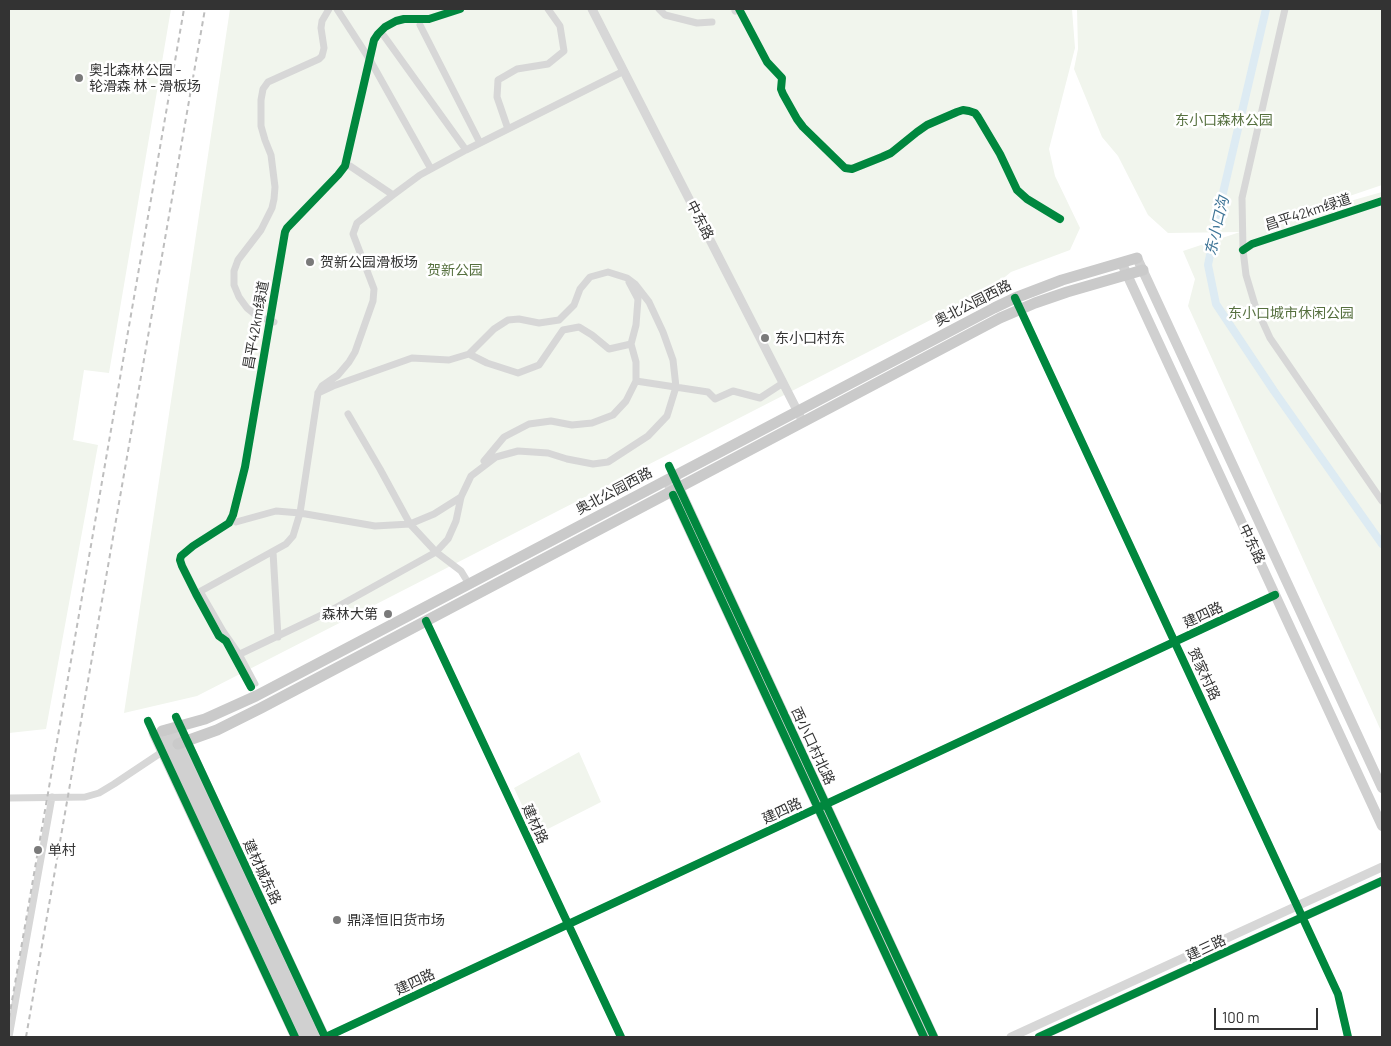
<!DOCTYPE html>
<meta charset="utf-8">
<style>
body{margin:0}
#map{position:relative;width:1391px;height:1046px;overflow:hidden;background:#fff;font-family:Barlow,sans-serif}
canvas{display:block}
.frame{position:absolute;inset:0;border:10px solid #333;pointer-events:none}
.scale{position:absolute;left:1214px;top:1008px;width:104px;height:22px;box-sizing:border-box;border:2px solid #333;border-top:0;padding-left:6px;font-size:15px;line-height:18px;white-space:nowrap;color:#333;-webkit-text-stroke:4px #fff;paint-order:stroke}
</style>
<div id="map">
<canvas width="1391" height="1046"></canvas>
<div class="frame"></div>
<div class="scale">100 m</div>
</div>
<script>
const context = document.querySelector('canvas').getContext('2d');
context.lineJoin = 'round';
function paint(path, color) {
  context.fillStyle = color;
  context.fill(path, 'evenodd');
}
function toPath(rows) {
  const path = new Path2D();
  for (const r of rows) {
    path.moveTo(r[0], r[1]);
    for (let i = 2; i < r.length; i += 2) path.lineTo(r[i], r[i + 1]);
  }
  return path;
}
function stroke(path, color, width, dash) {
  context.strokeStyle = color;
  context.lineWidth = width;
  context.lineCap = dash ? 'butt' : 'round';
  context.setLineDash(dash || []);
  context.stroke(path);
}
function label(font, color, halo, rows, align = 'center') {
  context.font = font + ' Barlow,"Noto Sans SC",sans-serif';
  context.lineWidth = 5;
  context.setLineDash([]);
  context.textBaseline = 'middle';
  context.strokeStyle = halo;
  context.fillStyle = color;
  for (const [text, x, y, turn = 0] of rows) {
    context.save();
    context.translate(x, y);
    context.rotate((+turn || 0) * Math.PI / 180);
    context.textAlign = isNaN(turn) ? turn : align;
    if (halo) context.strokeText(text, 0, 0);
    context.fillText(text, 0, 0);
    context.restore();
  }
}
paint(toPath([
 [9,9,171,9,109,373,84,370,73,440,98,445,46,729,9,733],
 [230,9,1072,9,1075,48,1049,149,1055,176,1080,228,1070,250,1011,272,989,290,197,696,124,713],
 [1077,9,1382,9,1382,185,1258,227,1382,192,1382,733,1188,306,1195,279,1183,251,1240,232,1168,233,1148,215,1118,156,1102,137,1074,69,1078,49],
 [579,752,601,802,536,835,514,788]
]), '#f1f5ed');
stroke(toPath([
 [1266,9,1219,210,1208,265,1216,304,1274,391,1382,544]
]), '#ddebf3', 8);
stroke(toPath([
 [201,591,224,631,240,654,256,684]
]), '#d7d7d7', 5);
stroke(toPath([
 [337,9,370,60,431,169],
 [659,9,665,15,697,23,712,22],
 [1285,9,1242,198,1243,250,1246,275,1255,305,1270,338,1382,501],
 [735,11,739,9],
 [420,25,480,143],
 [384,36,466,150],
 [508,129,497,97,498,80,517,69,548,64,564,51,560,26,548,9],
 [350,166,393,195],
 [1015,298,1338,994,1348,1037],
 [274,322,257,316,247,308,239,297,234,285,234,271,238,260,261,230,272,208,274,199,275,187,271,155,265,140,261,126,261,100,263,89,268,82,319,59,322,56,324,48,321,28,322,21,329,9],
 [636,381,708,392,715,399,733,391,760,398,783,383],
 [318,393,333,386,412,358,449,360,469,354,487,363,518,373,539,365,563,330,579,327,592,335,609,349,631,344,636,325,638,299,629,282],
 [348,414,380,469,410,524,436,552,461,571,469,584],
 [484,461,504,437,529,424,551,421,572,425,592,423,613,415,626,401,636,381,636,362,631,344],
 [236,522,276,511,300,513,375,526,410,524,434,514,461,497],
 [273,552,278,637],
 [201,591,286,544,293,536,300,513,318,393,322,386,338,375,349,362,355,352,373,301,374,289,353,234,357,223,393,195,420,175,466,150,624,71],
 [426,621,621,1037],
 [240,654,328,612,436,552,448,539,456,521,461,497,471,476,496,457,518,451,548,453,567,459,593,464,608,462,648,436,667,416,676,387,673,360,663,332,649,302,635,284,627,278,608,272,590,277,580,289,574,305,559,320,539,323,519,319,508,320,494,329,469,354],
 [9,798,85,797,99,793,114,784,165,750],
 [9,1037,52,797],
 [326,1037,1275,595]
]), '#d7d7d7', 7);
stroke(toPath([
 [592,9,800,416],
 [674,476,934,1037],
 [669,487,924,1037],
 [180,727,325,1037],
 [153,733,295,1037],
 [1011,1037,1382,867],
 [1039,1037,1382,881]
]), '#d7d7d7', 9);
stroke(toPath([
 [1137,258,1382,788],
 [1124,268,1382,826],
 [171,729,315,1037],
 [162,731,305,1037]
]), '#d0d0d0', 10);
stroke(toPath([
 [162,731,205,719,256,696,994,308,1015,298,1062,280,1137,258],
 [178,744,217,730,261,708,1000,318,1035,303,1067,292,1143,270]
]), '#cacaca', 11);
stroke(toPath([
 [9,1018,184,9],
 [26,1037,205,9]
]), '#bebebe', 2, [5, 4]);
stroke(toPath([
 [739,9,767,62,782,78,781,89,783,94,797,119,803,127,845,168,852,169,882,157,891,153,917,132,927,125,957,112,963,110,969,111,975,113,978,117,1000,154,1017,190,1027,199,1060,219],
 [1243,250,1252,244,1382,201],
 [1015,298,1338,994,1348,1037],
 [669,466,934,1037],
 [673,495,924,1037],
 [426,621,621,1037],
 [251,687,226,641,219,636,196,594,182,566,180,560,181,556,193,546,229,523,233,515,245,467,285,232,287,228,338,175,345,166,374,40,378,34,385,27,396,21,404,19,429,19,460,9],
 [176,717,325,1037],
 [148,721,295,1037],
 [326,1037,1275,595],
 [1039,1037,1382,881]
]), '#00873e', 8);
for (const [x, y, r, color] of [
 [79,78,5,"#7a7a7a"],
 [310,262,5,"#7a7a7a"],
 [765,338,5,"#7a7a7a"],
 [388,614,5,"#7a7a7a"],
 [38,850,5,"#7a7a7a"],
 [337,920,5,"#7a7a7a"]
]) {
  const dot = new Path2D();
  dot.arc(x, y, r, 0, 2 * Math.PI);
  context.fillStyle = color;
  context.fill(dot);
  stroke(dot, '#fff', 2);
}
label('14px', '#333', '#fff', [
 ["奥北森林公园 -",89,70],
 ["轮滑森 林 - 滑板场",89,86],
 ["贺新公园滑板场",320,262],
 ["东小口村东",775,338],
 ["森林大第",378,614,"right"],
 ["单村",48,850],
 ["鼎泽恒旧货市场",347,920]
], 'left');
label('14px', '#56703f', '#fff', [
 ["东小口森林公园",1224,120],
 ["贺新公园",455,270],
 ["东小口城市休闲公园",1291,313]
]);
label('14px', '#333', '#fff', [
 ["昌平42km绿道",1308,212,-18],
 ["中东路",700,220,63],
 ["奥北公园西路",973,303,-27],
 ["昌平42km绿道",256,325,-80],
 ["奥北公园西路",614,491,-28],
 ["中东路",1252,544,65],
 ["建四路",1203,615,-25],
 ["贺家村路",1204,674,65],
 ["西小口村北路",813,746,65],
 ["建四路",782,811,-25],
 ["建材路",535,824,65],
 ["建材城东路",262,872,65],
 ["建三路",1206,948,-25],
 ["建四路",415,982,-25]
]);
label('italic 15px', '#3f7597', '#fff', [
 ["东小口沟",1217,226,-77]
]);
</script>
